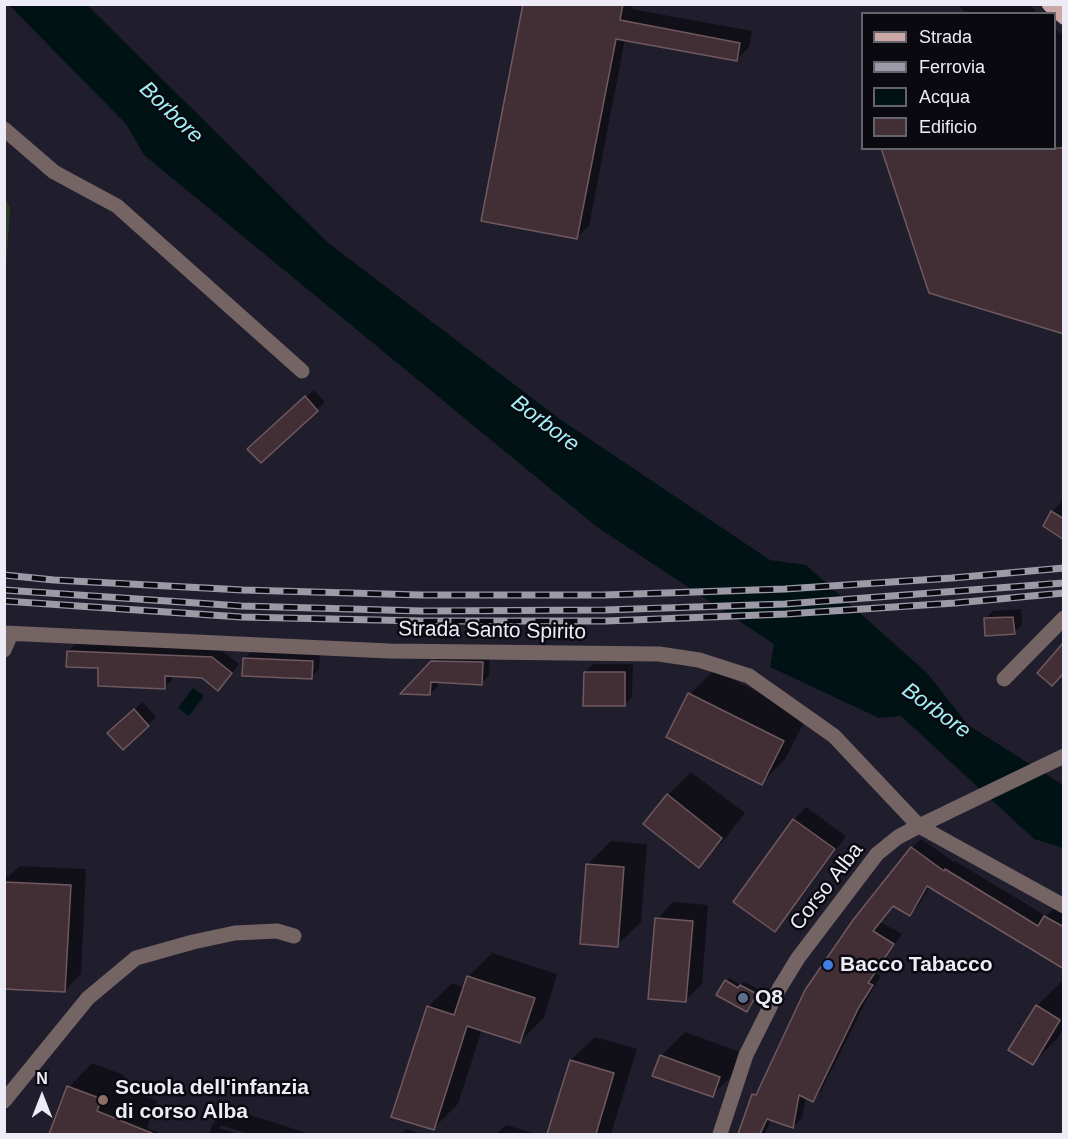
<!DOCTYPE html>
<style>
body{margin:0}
#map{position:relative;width:1068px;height:1139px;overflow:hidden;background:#201e2d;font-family:Arial,sans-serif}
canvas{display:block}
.frame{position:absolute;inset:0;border:6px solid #edebf6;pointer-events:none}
.legend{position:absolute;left:861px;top:12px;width:195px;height:138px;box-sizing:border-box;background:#0a0910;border:2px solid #65636c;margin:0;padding:8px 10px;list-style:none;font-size:18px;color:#edebf6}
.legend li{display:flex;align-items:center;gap:12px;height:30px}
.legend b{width:30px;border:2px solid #65636c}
.north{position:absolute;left:12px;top:1067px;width:60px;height:60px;-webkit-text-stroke:4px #0a0910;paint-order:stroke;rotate:0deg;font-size:16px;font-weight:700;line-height:24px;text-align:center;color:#edebf6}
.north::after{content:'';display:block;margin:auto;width:21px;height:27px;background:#edebf6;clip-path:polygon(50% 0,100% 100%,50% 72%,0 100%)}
</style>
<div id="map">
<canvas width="1068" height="1139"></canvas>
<div class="frame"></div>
<ul class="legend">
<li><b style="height:8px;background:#cba8a7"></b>Strada</li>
<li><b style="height:8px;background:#9c9aa7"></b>Ferrovia</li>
<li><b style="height:16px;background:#001214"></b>Acqua</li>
<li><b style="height:16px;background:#422f35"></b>Edificio</li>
</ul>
<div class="north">N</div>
</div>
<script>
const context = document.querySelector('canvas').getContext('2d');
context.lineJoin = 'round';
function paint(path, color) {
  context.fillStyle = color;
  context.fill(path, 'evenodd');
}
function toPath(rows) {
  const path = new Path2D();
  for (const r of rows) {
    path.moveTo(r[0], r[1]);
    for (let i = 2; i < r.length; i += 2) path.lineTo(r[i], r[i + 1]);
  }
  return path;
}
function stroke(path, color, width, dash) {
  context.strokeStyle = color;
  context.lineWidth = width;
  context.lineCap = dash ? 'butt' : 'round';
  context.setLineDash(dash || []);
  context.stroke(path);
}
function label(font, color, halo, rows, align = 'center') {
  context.font = font + ' Arial,sans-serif';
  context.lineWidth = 5;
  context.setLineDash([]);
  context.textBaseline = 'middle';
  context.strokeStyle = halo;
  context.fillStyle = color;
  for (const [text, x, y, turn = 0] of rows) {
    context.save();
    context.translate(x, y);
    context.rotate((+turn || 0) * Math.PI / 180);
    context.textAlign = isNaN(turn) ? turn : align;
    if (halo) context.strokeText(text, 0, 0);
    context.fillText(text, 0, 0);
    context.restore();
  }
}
paint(toPath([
 [5,198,10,208,5,280,4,198]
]), '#293a25');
paint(toPath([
 [9,5,87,5,327,242,561,420,770,560,806,565,927,673,968,725,1063,785,1063,848,1034,839,901,716,879,718,770,667,774,644,597,527,144,155,126,124],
 [193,688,204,696,189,716,178,708]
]), '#001214');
paint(toPath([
 [524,4,632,4,631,9,752,31,749,47,737,59,625,39,589,226,576,238],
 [957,4,1029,4,1039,14,967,14],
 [1054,28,1064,36,1064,332,1054,148],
 [314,390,325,402,261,461,257,441],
 [1064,499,1064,539,1052,512],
 [1021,609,1022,624,1014,633,985,619,993,611],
 [76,643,221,650,239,664,226,681,203,677,172,675,172,680,164,688,68,652],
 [252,651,320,654,319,669,311,677,244,659],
 [441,654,490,654,489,675,481,683,438,681,438,686,430,694,404,692],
 [593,664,633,664,632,697,624,705,585,672],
 [714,670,807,717,785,759,762,783,668,736,690,694],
 [143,702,156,717,123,748,117,725],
 [691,772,745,813,722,842,698,866,668,795],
 [806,807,846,836,787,918,775,930,735,901,794,820],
 [921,839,954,862,955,861,1046,916,1055,907,1064,913,1064,968,930,886,919,905,910,914,894,905,880,922,902,934,876,973,881,976,868,997,821,1091,812,1100,806,1097,802,1118,793,1127,771,1119,765,1134,740,1134,753,1095,763,1085,912,848],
 [611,841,647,844,641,922,617,945,587,865],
 [20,866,86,869,81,974,65,990,4,987,4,876,9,876],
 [673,902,708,905,702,984,685,1001,657,919],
 [492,953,557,974,544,1018,520,1041,482,1029,458,1104,434,1128,428,1007,452,983,464,987,468,977],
 [729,978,741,985,744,982,760,990,747,1010,726,981],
 [1061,982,1064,984,1064,1028,1057,1039,1033,1063,1037,1006],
 [685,1032,743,1053,736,1072,712,1095,661,1056],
 [595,1037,637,1049,611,1134,549,1134,571,1060],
 [92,1063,124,1075,120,1087,157,1101,147,1128,162,1134,50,1134,69,1087],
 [228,1108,304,1132,303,1134,249,1134,220,1125,220,1128,239,1134,209,1134,212,1125],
 [506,1125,537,1134,496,1134],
 [406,1129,423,1134,401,1134]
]), '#0007');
const building = toPath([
 [523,4,623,4,620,20,740,43,737,61,616,39,577,239,481,221,523,4],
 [881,148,1064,148,1064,334,929,293,881,148],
 [305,396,318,411,261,463,247,449,305,396],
 [1051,511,1064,519,1064,540,1043,526,1051,511],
 [1013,617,1015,634,985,636,984,618,1013,617],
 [1064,642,1064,673,1052,686,1037,673,1064,642],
 [67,651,212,657,232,673,218,691,202,678,165,676,165,689,98,686,98,668,66,667,67,651],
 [243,658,313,661,312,679,242,676,243,658],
 [431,661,483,662,482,685,431,682,430,695,400,694,431,661],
 [584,672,625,672,625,706,583,706,584,672],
 [688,693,784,741,762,785,666,737,688,693],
 [134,709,149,726,123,750,107,733,134,709],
 [667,794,722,838,699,868,643,824,667,794],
 [793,819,835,849,775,932,733,902,793,819],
 [911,847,944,871,945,869,1038,926,1044,916,1064,927,1064,969,927,886,910,916,893,906,873,931,894,944,868,983,873,985,859,1007,813,1102,799,1095,793,1128,767,1119,760,1134,738,1134,752,1094,756,1095,805,990,853,920,911,847],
 [586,864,624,867,618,947,580,944,586,864],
 [4,882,71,885,65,992,4,989,4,882],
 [655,918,693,921,686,1002,648,999,655,918],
 [467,976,535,998,520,1043,467,1026,434,1130,391,1117,427,1006,454,1015,467,976],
 [725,980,738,988,740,985,757,994,747,1012,716,995,725,980],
 [1036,1005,1060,1020,1033,1065,1008,1050,1036,1005],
 [660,1055,720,1077,713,1097,652,1076,660,1055],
 [570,1060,614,1073,596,1134,547,1134,570,1060],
 [67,1086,102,1099,97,1111,154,1134,49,1134,67,1086]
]);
paint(building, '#422f35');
stroke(building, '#6f595f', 1.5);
stroke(toPath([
 [4,129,54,172,117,206,302,371],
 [4,633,389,651,659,654,699,660,749,676,834,736,919,826,1064,906],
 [4,650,11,634],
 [1004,679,1064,618],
 [4,1101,88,998,136,958,193,942,235,933,277,931,294,936],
 [720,1134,746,1055,779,989,798,958,877,854,898,837,919,826,1064,756]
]), '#746463', 15);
stroke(toPath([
 [1049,4,1064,17]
]), '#cba8a7', 15);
const rail = toPath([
 [4,575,54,580,243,590,421,595,604,595,785,589,952,578,1064,568],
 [4,590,241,606,422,611,605,610,785,604,1064,583],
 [4,601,241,617,422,621,606,621,786,614,955,603,1064,593]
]);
stroke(rail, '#9c9aa7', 7);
stroke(rail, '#0a0910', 4.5, [14]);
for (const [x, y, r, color] of [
 [828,965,6,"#3f7fe0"],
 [743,998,6,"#5c6f8a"],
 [103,1100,6,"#8d6e63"]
]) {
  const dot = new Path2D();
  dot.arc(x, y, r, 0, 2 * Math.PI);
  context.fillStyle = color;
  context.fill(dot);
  stroke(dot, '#0a0910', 2);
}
label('21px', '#edebf6', '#0a0910', [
 ["Strada Santo Spirito",492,631,1],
 ["Corso Alba",827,887,-52]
]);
label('bold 21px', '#edebf6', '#0a0910', [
 ["Bacco Tabacco",840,965],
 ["Q8",755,998],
 ["Scuola dell'infanzia",115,1088],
 ["di corso Alba",115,1112]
], 'left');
label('italic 22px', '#a2f1f6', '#0a0910', [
 ["Borbore",171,113,44],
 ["Borbore",545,424,37],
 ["Borbore",936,711,36]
]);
</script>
